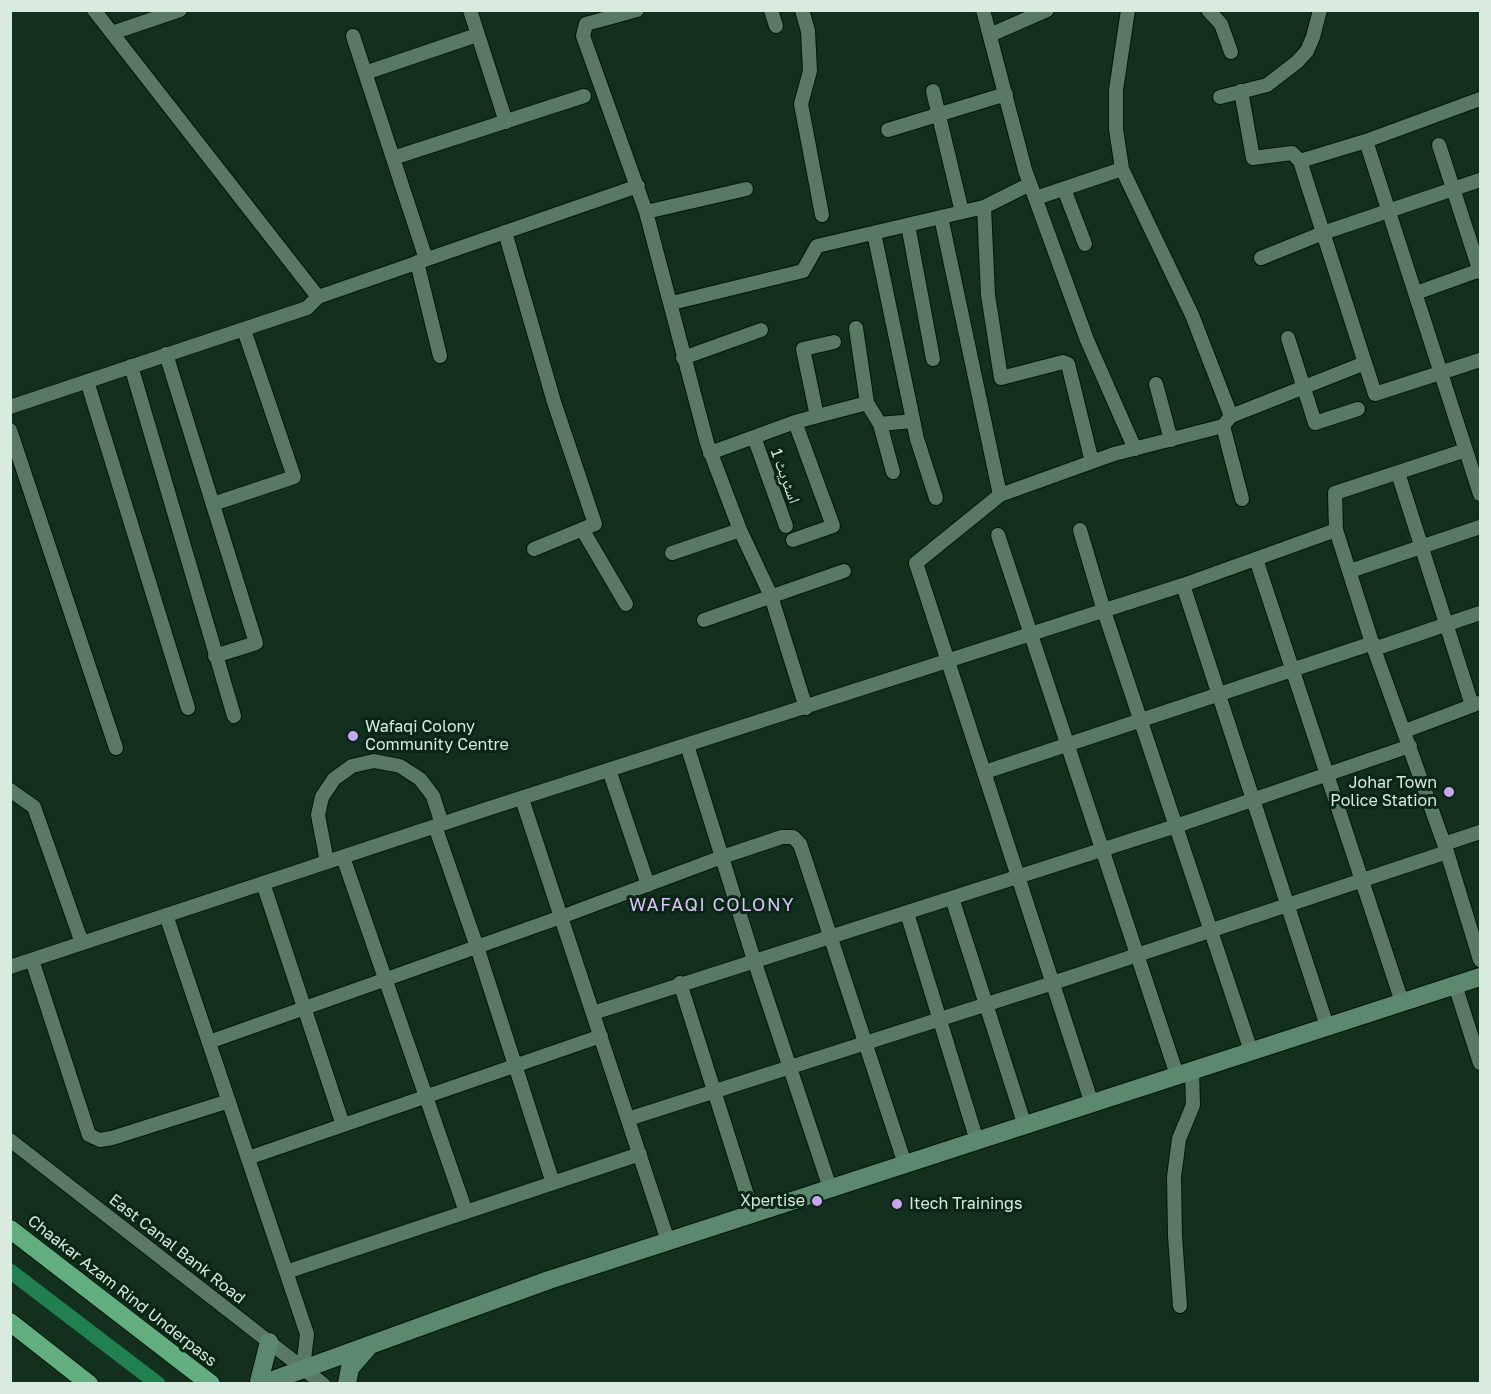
<!DOCTYPE html>
<meta charset="utf-8">
<style>
body{margin:0}
#map{position:relative;width:1491px;height:1394px;overflow:hidden;background:#13301f;font-family:"Golos Text",sans-serif}
canvas{display:block}
.frame{position:absolute;inset:0;border:12px solid #d9eade;pointer-events:none}
</style>
<div id="map">
<canvas width="1491" height="1394"></canvas>
<div class="frame"></div>
</div>
<script>
const context = document.querySelector('canvas').getContext('2d');
context.lineJoin = 'round';
function toPath(rows) {
  const path = new Path2D();
  for (const r of rows) {
    path.moveTo(r[0], r[1]);
    for (let i = 2; i < r.length; i += 2) path.lineTo(r[i], r[i + 1]);
  }
  return path;
}
function stroke(path, color, width, dash) {
  context.strokeStyle = color;
  context.lineWidth = width;
  context.lineCap = dash ? 'butt' : 'round';
  context.setLineDash(dash || []);
  context.stroke(path);
}
function label(font, color, halo, rows, align = 'center') {
  context.font = font + ' "Golos Text","Noto Naskh Arabic",sans-serif';
  context.lineWidth = 6;
  context.setLineDash([]);
  context.textBaseline = 'middle';
  context.strokeStyle = halo;
  context.fillStyle = color;
  for (const [text, x, y, turn = 0] of rows) {
    context.save();
    context.translate(x, y);
    context.rotate((+turn || 0) * Math.PI / 180);
    context.textAlign = isNaN(turn) ? turn : align;
    if (halo) context.strokeText(text, 0, 0);
    context.fillText(text, 0, 0);
    context.restore();
  }
}
stroke(toPath([
 [10,1271,158,1384]
]), '#21804f', 15);
const street = toPath([
 [94,10,318,297],
 [470,10,506,122],
 [637,10,586,24,583,36,646,212,707,443,740,530,771,596,806,708],
 [771,10,776,26],
 [802,10,808,31,810,71,801,104,822,215],
 [983,10,1025,170,1087,340,1135,449],
 [1128,10,1116,90,1116,129,1122,169,1192,315,1231,416],
 [1208,10,1221,24,1231,52],
 [112,33,180,10],
 [990,35,1047,10],
 [353,36,426,259],
 [365,73,477,35],
 [933,91,962,212],
 [1241,91,1253,158,1292,153,1300,161],
 [1220,97,1267,85,1297,62,1307,51,1313,37,1320,10],
 [1480,99,1366,141,1300,161,1375,394,1480,360],
 [888,130,1006,94],
 [1366,141,1480,494],
 [1439,145,1480,272],
 [393,158,584,96],
 [1064,189,1085,244],
 [1036,198,1122,169],
 [984,207,988,295,1001,378,1063,362,1068,364,1092,462],
 [646,212,746,189],
 [941,217,1000,495],
 [908,225,933,359],
 [505,232,554,402,595,524,534,549],
 [874,233,917,439,936,498],
 [1261,258,1323,233,1480,180],
 [417,262,440,356],
 [1416,293,1480,270],
 [672,303,803,271,817,246,984,207,1030,184],
 [856,328,867,403],
 [1288,338,1315,423,1358,409],
 [166,354,256,643,215,656],
 [683,358,761,330],
 [131,366,234,716],
 [87,381,188,708],
 [1156,384,1171,440],
 [10,407,307,308,318,297,638,186],
 [817,416,803,349,834,342],
 [880,424,913,421],
 [1223,426,1242,499],
 [10,430,116,748],
 [754,437,786,526],
 [1466,450,1335,493,1336,530,1374,649,1447,852,1480,960],
 [710,453,795,422,867,403,880,424,893,472],
 [1398,473,1472,705],
 [213,504,294,477,244,330],
 [582,529,626,604],
 [1080,530,1104,611,1251,1051],
 [998,535,1177,1075],
 [793,540,833,526,795,422],
 [672,553,740,530],
 [1256,559,1402,1002],
 [1350,571,1480,527],
 [1183,585,1327,1026],
 [704,620,844,571],
 [1374,649,1480,613],
 [1405,731,1479,703],
 [687,745,754,960,830,1188],
 [609,770,648,885],
 [985,772,1373,643],
 [10,790,34,807,82,943],
 [522,799,668,1241],
 [435,826,477,947,553,1183],
 [1444,844,1480,832],
 [343,857,466,1212],
 [327,862,318,815,322,797,334,779,352,766,374,761,400,766,420,779,433,796,442,824],
 [263,883,343,1125],
 [952,898,1025,1126],
 [907,913,977,1141],
 [166,915,307,1334,303,1368],
 [32,960,89,1135,100,1140,112,1138,229,1101],
 [10,967,490,808,1183,585,1336,530],
 [680,983,753,1214],
 [1455,985,1480,1063],
 [593,1013,1176,826,1410,746],
 [209,1042,561,917,722,857,782,837,793,837,800,844,905,1164],
 [1092,1104,916,563,1000,495,1114,454,1223,426,1231,416,1365,363],
 [628,1119,1053,983,1447,852],
 [10,1140,323,1384],
 [248,1158,601,1036],
 [286,1272,640,1154],
 [1180,1306,1175,1236,1174,1177,1179,1139,1193,1105,1192,1070]
]);
const secondary = toPath([
 [259,1382,269,1342],
 [274,1384,276,1379,549,1280,1480,977],
 [347,1384,350,1368,370,1345]
]);
const highway = toPath([
 [10,1229,211,1384],
 [10,1322,89,1384]
]);
stroke(street, '#001708', 16);
stroke(secondary, '#001708', 20);
stroke(highway, '#001708', 20);
stroke(street, '#5a7965', 14);
stroke(secondary, '#5c896d', 18);
stroke(highway, '#62ae80', 18);
for (const [x, y, r, color] of [
 [353,736,6,"#c8a5ef"],
 [1449,792,6,"#c8a5ef"],
 [817,1201,6,"#c8a5ef"],
 [897,1204,6,"#c8a5ef"]
]) {
  const dot = new Path2D();
  dot.arc(x, y, r, 0, 2 * Math.PI);
  context.fillStyle = color;
  context.fill(dot);
  stroke(dot, '#082615', 2);
}
label('16px', '#d9eade', '#082615', [
 ["اسٹریٹ 1",785,476,70],
 ["East Canal Bank Road",177,1249,38],
 ["Chaakar Azam Rind Underpass",122,1291,38]
]);
label('16px', '#d9eade', '#082615', [
 ["Wafaqi Colony",365,727],
 ["Community Centre",365,745],
 ["Johar Town",1437,783,"right"],
 ["Police Station",1437,801,"right"],
 ["Xpertise",805,1201,"right"],
 ["Itech Trainings",909,1204]
], 'left');
context.letterSpacing = '1.5px';
label('18px', '#dbc2f9', '#082615', [
 ["WAFAQI COLONY",712,905]
]);
context.letterSpacing = '0px';
</script>
